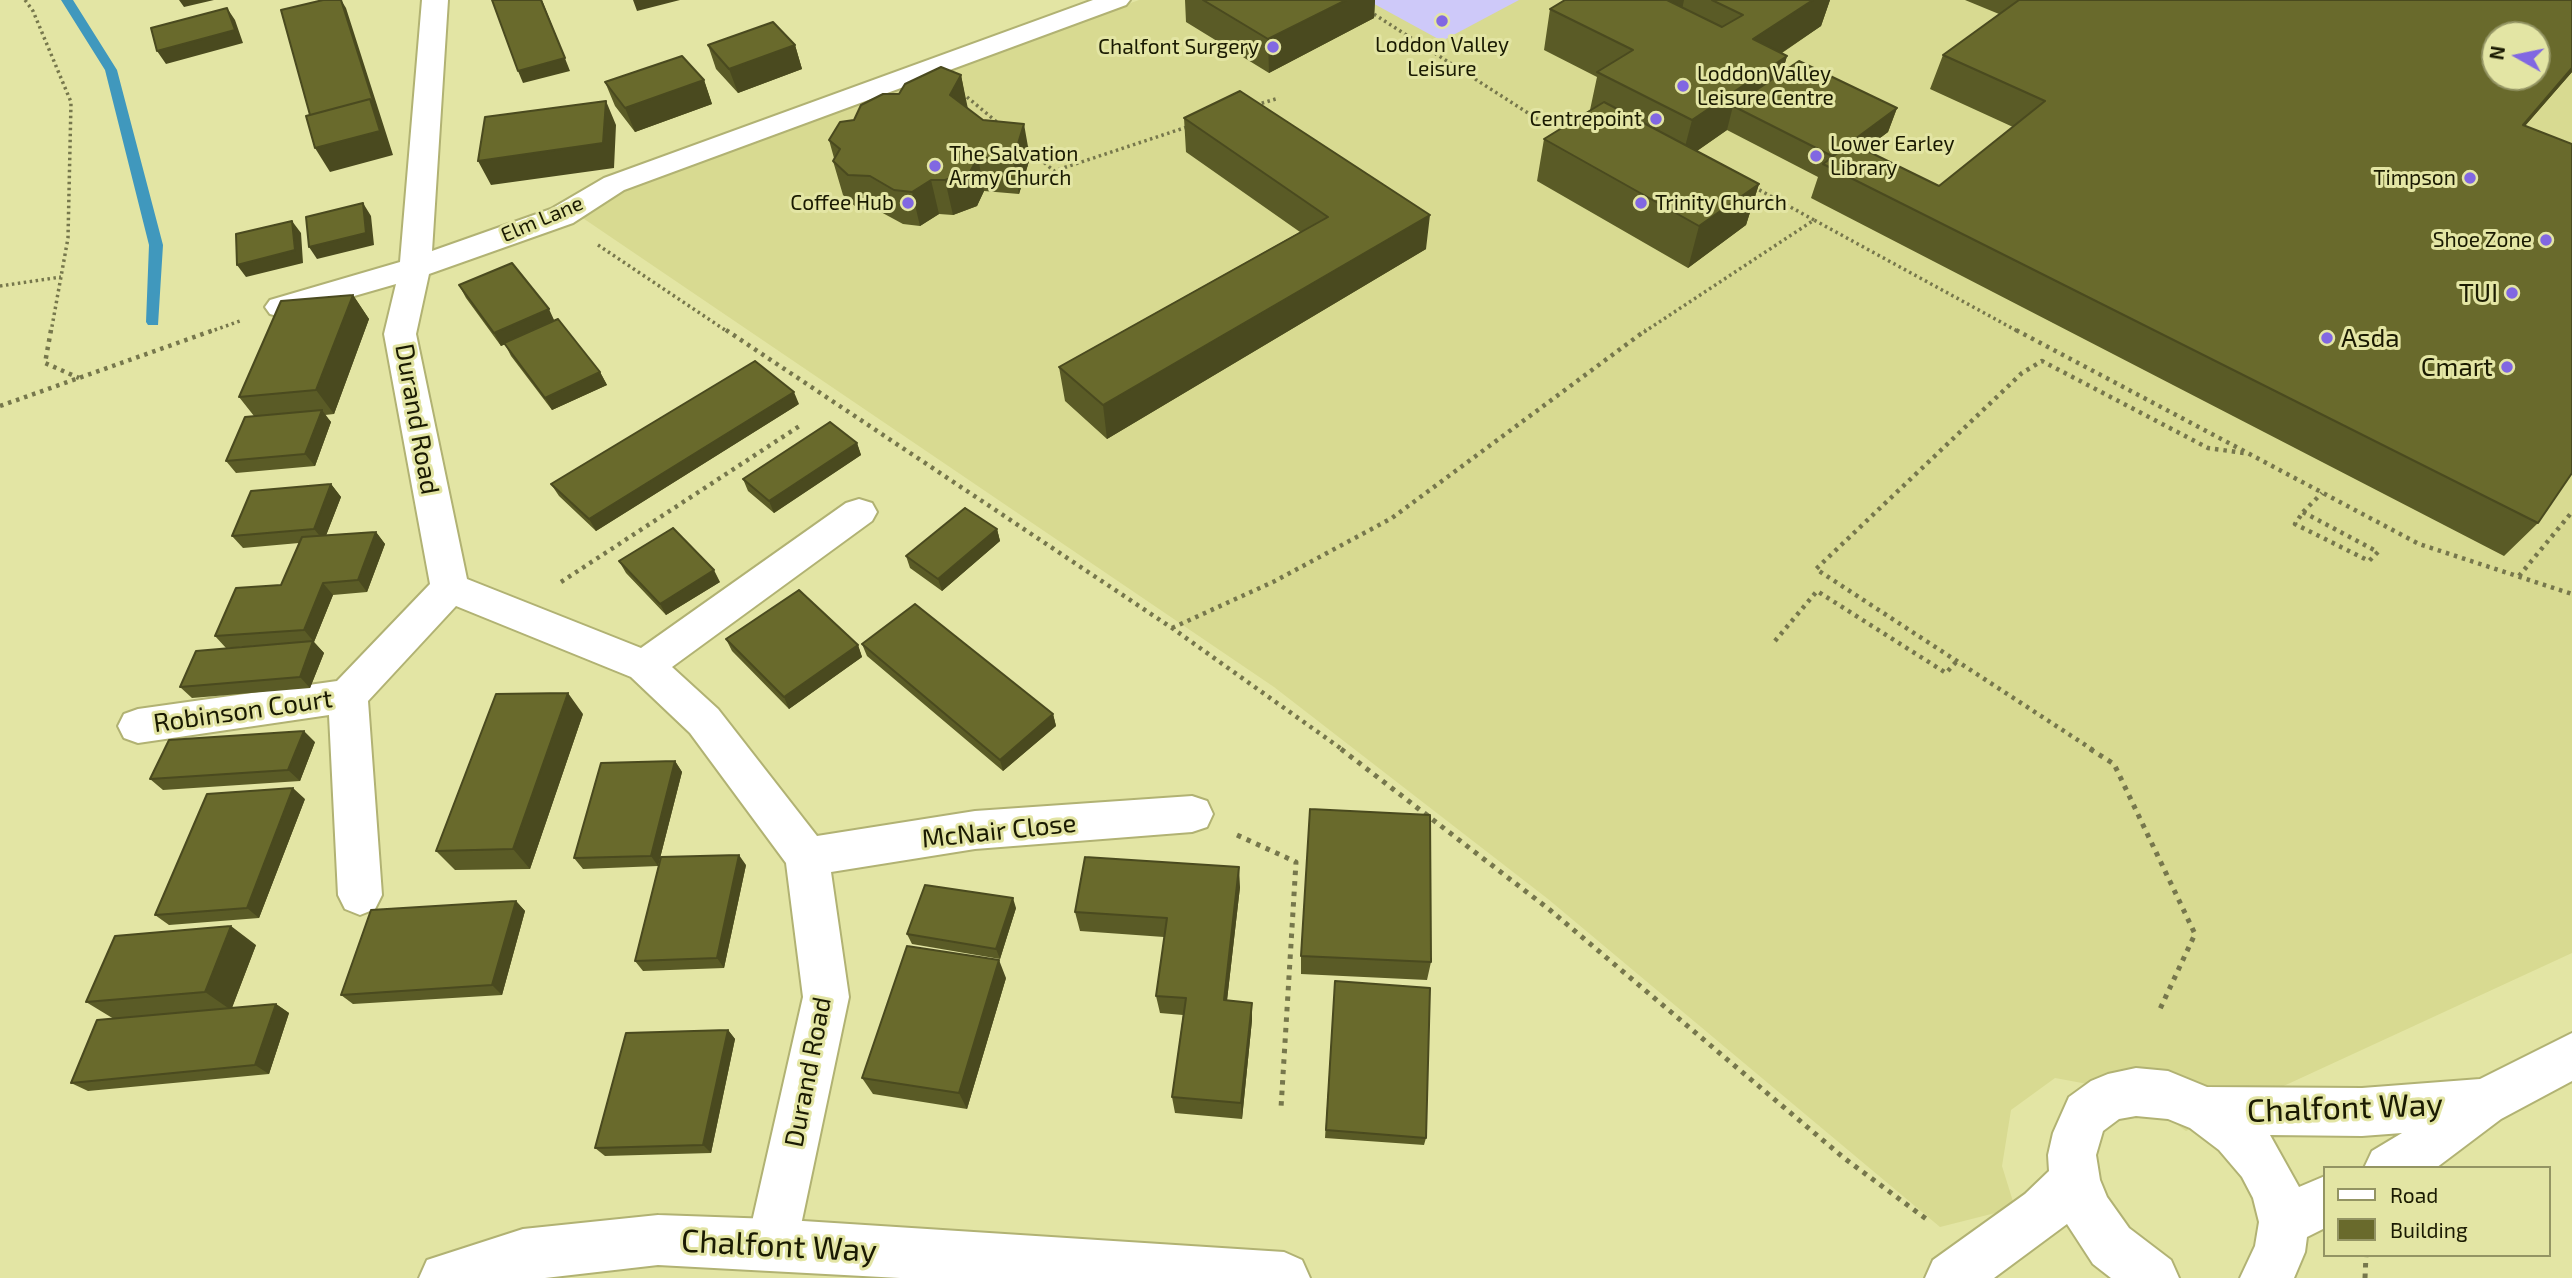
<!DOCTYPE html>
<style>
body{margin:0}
#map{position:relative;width:2572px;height:1278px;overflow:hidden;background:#e3e5a4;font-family:"Exo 2",sans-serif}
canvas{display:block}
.legend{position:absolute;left:2323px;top:1166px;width:228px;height:91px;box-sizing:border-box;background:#e3e5a4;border:2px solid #939463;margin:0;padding:9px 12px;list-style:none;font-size:21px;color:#1a1a02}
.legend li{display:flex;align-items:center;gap:14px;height:35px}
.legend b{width:35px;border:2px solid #939463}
.north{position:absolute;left:2481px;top:21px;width:70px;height:70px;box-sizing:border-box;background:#e3e5a4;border:2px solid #939463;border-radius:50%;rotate:279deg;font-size:19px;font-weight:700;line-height:28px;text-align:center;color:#1a1a02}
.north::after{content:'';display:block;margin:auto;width:24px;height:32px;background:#8167e2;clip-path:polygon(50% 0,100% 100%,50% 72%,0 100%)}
</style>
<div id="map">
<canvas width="2572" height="1278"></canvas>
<ul class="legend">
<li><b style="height:9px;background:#fff"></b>Road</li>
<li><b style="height:19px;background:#696a2c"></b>Building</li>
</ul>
<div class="north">N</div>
</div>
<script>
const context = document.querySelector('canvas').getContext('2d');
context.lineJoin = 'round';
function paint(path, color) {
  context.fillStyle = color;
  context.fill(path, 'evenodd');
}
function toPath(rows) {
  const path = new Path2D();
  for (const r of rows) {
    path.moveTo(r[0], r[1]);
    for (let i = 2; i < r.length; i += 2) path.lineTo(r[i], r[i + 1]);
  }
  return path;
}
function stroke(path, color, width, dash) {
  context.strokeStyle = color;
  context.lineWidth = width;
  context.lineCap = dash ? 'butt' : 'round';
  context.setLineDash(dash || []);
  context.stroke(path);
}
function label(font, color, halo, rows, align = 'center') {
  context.font = font + ' "Exo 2",sans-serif';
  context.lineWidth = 6;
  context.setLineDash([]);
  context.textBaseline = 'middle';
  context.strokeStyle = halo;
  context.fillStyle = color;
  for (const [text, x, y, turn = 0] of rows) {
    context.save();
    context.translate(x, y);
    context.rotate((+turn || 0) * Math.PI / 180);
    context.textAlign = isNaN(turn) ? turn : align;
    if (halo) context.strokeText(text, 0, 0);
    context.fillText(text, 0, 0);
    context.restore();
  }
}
paint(toPath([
 [1139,0,2572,0,2572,953,2186,1131,2131,1092,2055,1078,2011,1110,2002,1166,2015,1208,1940,1227,1548,899,1274,687,568,208],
 [2495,35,2537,35,2537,77,2495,77]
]), '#d8da91');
paint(toPath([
 [1367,0,1519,0,1442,41]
]), '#cec9f9');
paint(toPath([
 [61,0,73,0,117,70,163,245,158,325,148,325,146,322,149,245,105,70,61,0]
]), '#4098bd');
const minor = toPath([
 [422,0,448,0,432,251,551,209,604,178,1093,0,1130,0,1126,5,624,190,573,223,429,274,416,334,467,579,641,648,846,503,859,499,872,503,877,512,872,521,672,667,718,709,817,836,975,811,1192,796,1207,801,1213,814,1207,827,1192,832,975,849,831,872,849,997,797,1244,790,1262,772,1269,754,1262,747,1244,803,997,786,863,690,733,631,677,456,606,368,701,382,895,375,909,360,915,345,909,338,895,329,715,138,743,124,738,118,726,124,714,138,709,337,681,430,584,384,334,396,284,281,317,270,314,265,307,270,300,400,262,422,0]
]);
const tertiary = toPath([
 [2572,1033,2572,1081,2501,1119,2436,1168,2364,1168,2372,1151,2402,1133,2362,1136,2270,1135,2299,1187,2325,1176,2325,1228,2307,1237,2305,1252,2294,1278,2240,1278,2255,1246,2259,1222,2253,1198,2242,1177,2219,1150,2190,1128,2168,1119,2136,1116,2119,1119,2103,1131,2096,1155,2100,1180,2107,1197,2129,1228,2171,1260,2179,1278,2111,1278,2093,1264,2067,1224,1994,1278,1925,1278,1933,1260,2025,1194,2049,1171,2048,1155,2053,1133,2069,1097,2091,1081,2108,1074,2136,1068,2168,1071,2207,1087,2362,1088,2480,1079,2572,1033],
 [658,1215,772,1219,1284,1252,1302,1260,1310,1278,900,1278,658,1265,545,1278,419,1278,427,1260,523,1229,658,1215]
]);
stroke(minor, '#b1b273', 4);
stroke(tertiary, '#b1b273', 4);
stroke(toPath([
 [25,0,33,11,71,102,68,238,51,332],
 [1369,11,1542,122,1569,128],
 [967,97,998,123],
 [1256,105,1279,98],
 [1026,147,1054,171,1187,127],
 [1754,187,1814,220],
 [598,245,728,332],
 [0,286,61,277],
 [209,332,240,321],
 [1644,332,1814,220,2019,332]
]), '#76774c', 3.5, [2.5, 3.5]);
stroke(toPath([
 [51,330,45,363,79,378],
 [726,330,1172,628,1343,750],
 [2016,330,2419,544,2572,594],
 [0,406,214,330],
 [2303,512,2378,552,2369,561,2295,524,2303,512],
 [2303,512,2322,493],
 [2519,576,2572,512],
 [561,582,801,425],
 [1172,628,1275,581,1392,518,1646,330],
 [1775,641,1817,591,1946,673,1957,661],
 [2093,750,1816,569,2022,373,2042,361,2208,448,2244,453]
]), '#76774c', 4.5, [3.5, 5]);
stroke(toPath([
 [1341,749,1550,910,1844,1158,1929,1221],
 [2090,749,2114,764,2195,934,2160,1009],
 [1237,835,1296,862,1281,1108],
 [2365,1278,2366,1255]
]), '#76774c', 5, [4.5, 6]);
paint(minor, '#fff');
paint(tertiary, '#fff');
paint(toPath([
 [1185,0,1375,0,1374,18,1269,73,1186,22],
 [1565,0,1830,0,1821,26,1782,53,1787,56,1782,73,1897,108,1888,132,1864,150,1939,186,2013,127,1930,89,1943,55,1999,14,1965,0,2572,0,2572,72,2525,126,2538,523,2504,556,1811,198,1818,177,1727,130,1697,151,1759,184,1746,225,1688,268,1537,181,1544,139,1590,110,1597,77,1544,50,1550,9],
 [708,45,795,45,802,69,738,93,716,69],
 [961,75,967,108,1030,158,1019,194,984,191,977,206,953,215,939,214,920,226,903,224,879,211,858,209,843,195,833,161,834,158,829,140,854,120,899,94],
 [704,80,712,104,635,132,615,106,605,82],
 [1184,118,1426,249,1107,439,1065,401,1059,367,1300,232,1186,152],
 [459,285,555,321,600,372,607,385,552,410,511,356,505,344,501,346,466,298],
 [353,295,369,319,334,414,325,415,331,422,315,466,236,473,226,461,254,416,239,397],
 [799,404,596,531,559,496,551,484],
 [857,443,861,455,774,513,748,491,743,479],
 [331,484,341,497,326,535,376,532,385,544,367,592,333,595,314,642,324,653,310,688,192,698,180,687,276,644,226,648,215,636,281,585,299,543,243,548,232,536],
 [997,529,1000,541,942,591,910,568,906,556],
 [619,561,720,582,666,615,626,573],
 [726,639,858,645,862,657,789,709,732,651],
 [862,644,1053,714,1056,726,1003,771,867,656],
 [583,714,530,869,455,870,436,851],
 [315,742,300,781,163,790,150,779],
 [675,761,682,772,658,866,583,869,574,858],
 [305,799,259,918,169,925,155,915],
 [746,865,724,968,643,971,635,961],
 [1240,887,1227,1000,1252,1003,1252,1020,1242,1119,1175,1113,1172,1097,1183,1015,1160,1013,1156,996,1164,937,1080,931,1075,912],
 [516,901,525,911,502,995,353,1004,341,995],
 [1016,908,1000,959,912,944,907,934],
 [256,945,232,1008,276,1004,289,1013,269,1074,88,1091,71,1083,114,1019,86,1002],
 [1301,956,1431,962,1427,980,1301,974],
 [1006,978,967,1109,873,1094,862,1078],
 [1335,981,1426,1138,1424,1145,1325,1138],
 [728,1030,735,1039,711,1153,605,1156,595,1148]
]), '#5a5b26');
paint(toPath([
 [179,0,214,0,184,7],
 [341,0,346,8,393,155,330,172,315,148],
 [542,0,570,71,523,83,518,71],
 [633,0,680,0,637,11],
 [1346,0,1375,0,1374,18,1269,73,1268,39],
 [1667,0,1684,0,1678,29],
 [1813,0,1830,0,1821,26,1741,80,1753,39],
 [227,8,235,20,243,43,166,64,157,51],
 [795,45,802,69,738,93,729,69],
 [1787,56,1775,97,1733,106,1727,130,1681,162,1692,120],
 [2572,68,2572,72,2496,159,2523,125],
 [961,75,968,109,950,95],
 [704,80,712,104,635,132,625,108],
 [606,101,616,125,614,168,491,185,478,161],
 [1897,108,1888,132,1836,171,1828,167,1832,156],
 [1024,124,1030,158,1019,194,1013,160],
 [978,157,984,191,977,206,953,215,945,180],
 [931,180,939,214,920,226,912,192],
 [1759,184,1746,225,1688,268,1699,226],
 [363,203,371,216,374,245,317,259,309,247],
 [1430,215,1426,249,1107,439,1103,405],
 [292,221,301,233,303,263,246,277,237,265],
 [353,295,369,319,334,414,316,390],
 [549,309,555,322,501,346,494,333],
 [600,372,607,385,552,410,545,398],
 [794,392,799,404,596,531,589,519],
 [322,410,331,422,315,466,305,454],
 [857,443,861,455,774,513,769,501],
 [331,484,341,497,324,541,314,529],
 [997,529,1000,541,942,591,938,579],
 [376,532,385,544,367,592,358,580],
 [714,570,720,582,666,615,660,604],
 [323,583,333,595,314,642,304,630],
 [313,641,324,653,310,688,300,677],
 [858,645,862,657,789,709,784,697],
 [568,693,583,714,530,869,513,849],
 [1053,714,1056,726,1003,771,1000,760],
 [304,731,315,742,300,781,288,770],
 [675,761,682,772,658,866,651,856],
 [293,788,305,799,259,918,247,908],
 [739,855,746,865,724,968,717,958],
 [1239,867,1240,887,1225,1018,1224,1000],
 [1013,898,1016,908,1000,959,996,949],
 [516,901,525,911,502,995,492,985],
 [231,926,256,945,231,1010,205,992],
 [999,960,1006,978,967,1109,959,1093],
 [1252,1003,1252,1020,1242,1119,1241,1103],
 [276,1004,289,1013,269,1074,255,1065],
 [728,1030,735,1039,711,1153,703,1145]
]), '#4a4a1f');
const building = toPath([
 [323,0,341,0,376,110,370,99,310,115,281,10,323,0],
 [492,0,541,0,565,58,518,71,492,0],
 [1203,0,1346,0,1268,39,1203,0],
 [1565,0,1667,0,1722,27,1743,15,1712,0,1813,0,1753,39,1787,56,1692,120,1597,72,1633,50,1550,9,1565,0],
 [2019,0,2572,0,2572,68,2523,125,2572,144,2572,473,2538,523,1823,164,1851,143,1939,186,2045,101,1943,55,2019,0],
 [2495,35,2537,35,2537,77,2495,77,2495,35],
 [227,8,235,30,157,51,151,28,227,8],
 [773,22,795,45,729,69,708,45,773,22],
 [682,56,704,80,625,108,605,82,682,56],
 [1799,61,1897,108,1832,156,1733,106,1799,61],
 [941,67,961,75,950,95,983,120,1024,124,1013,160,978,157,970,172,945,180,931,180,912,192,894,190,870,176,848,175,833,161,840,149,829,140,840,122,854,120,861,105,883,94,899,94,905,84,941,67],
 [1240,91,1430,215,1103,405,1059,367,1328,217,1184,118,1240,91],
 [370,99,380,131,315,148,306,116,370,99],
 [606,101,603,143,478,161,485,117,606,101],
 [1604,102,1759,184,1699,226,1544,139,1604,102],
 [363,203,366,233,309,247,306,217,363,203],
 [292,221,295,250,237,265,236,234,292,221],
 [512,263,549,309,494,333,459,285,512,263],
 [353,295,316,390,239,397,281,301,353,295],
 [558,319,600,372,545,398,504,343,558,319],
 [755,361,794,392,589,519,551,484,755,361],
 [322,410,305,454,226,461,245,417,322,410],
 [830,422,857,443,769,501,743,479,830,422],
 [331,484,314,529,232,536,251,491,331,484],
 [965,508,997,529,938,579,906,556,965,508],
 [673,528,714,570,660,604,619,561,673,528],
 [376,532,358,580,323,583,304,630,215,636,236,588,281,585,302,537,376,532],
 [799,590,858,645,784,697,726,639,799,590],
 [915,604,1053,714,1000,760,862,644,915,604],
 [313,641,300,677,180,687,196,651,313,641],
 [568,693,513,849,436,851,496,694,568,693],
 [304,731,288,770,150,779,169,740,304,731],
 [675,761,651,856,574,858,601,763,675,761],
 [293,788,247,908,155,915,207,794,293,788],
 [1310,809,1430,815,1431,962,1301,956,1310,809],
 [739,855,717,958,635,961,661,857,739,855],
 [1085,857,1239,867,1224,1000,1252,1003,1241,1103,1172,1097,1186,998,1156,996,1167,918,1075,912,1085,857],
 [925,885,1013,898,996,949,907,934,925,885],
 [516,901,492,985,341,995,371,910,516,901],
 [231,926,205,992,86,1002,115,936,231,926],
 [907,946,999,960,959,1093,862,1078,907,946],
 [1335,981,1430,988,1426,1138,1326,1130,1335,981],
 [276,1004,255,1065,71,1083,97,1020,276,1004],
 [728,1030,703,1145,595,1148,626,1033,728,1030]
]);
paint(building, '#696a2c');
stroke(building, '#4a4a1f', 2);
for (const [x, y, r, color] of [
 [1442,21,7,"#8167e2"],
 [1273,47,7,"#8167e2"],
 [1683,86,7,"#8167e2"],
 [1656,119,7,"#8167e2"],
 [1816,156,7,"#8167e2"],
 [935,166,7,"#8167e2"],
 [2470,178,7,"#8167e2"],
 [908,203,7,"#8167e2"],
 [1641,203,7,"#8167e2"],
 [2546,240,7,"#8167e2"],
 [2512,293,7,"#8167e2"],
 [2327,338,7,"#8167e2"],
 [2507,367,7,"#8167e2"]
]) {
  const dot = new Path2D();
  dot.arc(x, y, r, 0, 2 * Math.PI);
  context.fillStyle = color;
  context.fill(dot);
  stroke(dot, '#e3e5a4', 2.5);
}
label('21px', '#1a1a02', '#e3e5a4', [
 ["Loddon Valley",1442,45,"center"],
 ["Leisure",1442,69,"center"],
 ["Chalfont Surgery",1259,47],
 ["Loddon Valley",1697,74,"left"],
 ["Leisure Centre",1697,98,"left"],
 ["Centrepoint",1642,119],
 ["Lower Earley",1830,144,"left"],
 ["Library",1830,168,"left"],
 ["The Salvation",949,154,"left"],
 ["Army Church",949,178,"left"],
 ["Timpson",2456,178],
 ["Coffee Hub",894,203],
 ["Trinity Church",1655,203,"left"],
 ["Shoe Zone",2532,240]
], 'right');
label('21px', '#1a1a02', '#e3e5a4', [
 ["Elm Lane",542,219,-23]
]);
label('26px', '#1a1a02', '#e3e5a4', [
 ["TUI",2498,293],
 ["Asda",2341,338,"left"],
 ["Cmart",2493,367]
], 'right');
label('26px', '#1a1a02', '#e3e5a4', [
 ["Durand Road",417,419,80],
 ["Robinson Court",243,711,-8],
 ["McNair Close",999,831,-6],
 ["Durand Road",808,1072,-79]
]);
label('32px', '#1a1a02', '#e3e5a4', [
 ["Chalfont Way",2345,1108,-2],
 ["Chalfont Way",779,1246,3]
]);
</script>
